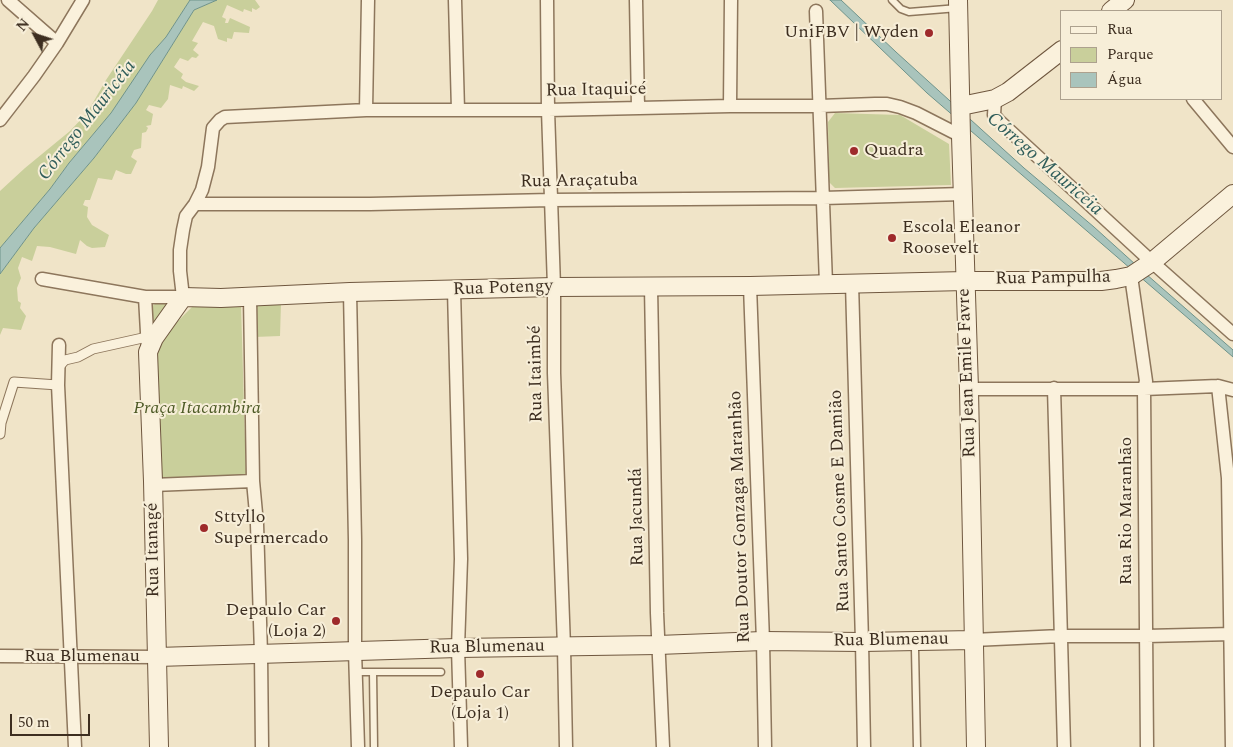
<!DOCTYPE html>
<meta charset="utf-8">
<style>
body{margin:0}
#map{position:relative;width:1233px;height:747px;overflow:hidden;background:#f0e4c8;font-family:Spectral,serif}
canvas{display:block}
.legend{position:absolute;left:1060px;top:10px;width:162px;height:90px;box-sizing:border-box;background:#f7eed8;border:1px solid #ada18e;margin:0;padding:6px 9px;list-style:none;font-size:15px;color:#3d2e20}
.legend li{display:flex;align-items:center;gap:10px;height:25px}
.legend b{width:25px;border:1px solid #ada18e}
.north{position:absolute;left:10px;top:10px;width:50px;height:50px;-webkit-text-stroke:4px #f7eed8;paint-order:stroke;rotate:310deg;font-size:14px;font-weight:700;line-height:20px;text-align:center;color:#3d2e20}
.north::after{content:'';display:block;margin:auto;width:18px;height:22px;background:#3d2e20;clip-path:polygon(50% 0,100% 100%,50% 72%,0 100%)}
.scale{position:absolute;left:10px;top:714px;width:80px;height:22px;box-sizing:border-box;border:2px solid #3d2e20;border-top:0;padding-left:6px;font-size:15px;line-height:18px;white-space:nowrap;color:#3d2e20;-webkit-text-stroke:4px #f7eed8;paint-order:stroke}
</style>
<div id="map">
<canvas width="1233" height="747"></canvas>
<ul class="legend">
<li><b style="height:6px;background:#faf1dc"></b>Rua</li>
<li><b style="height:14px;background:#c9cf9b"></b>Parque</li>
<li><b style="height:14px;background:#a9c4bc"></b>Água</li>
</ul>
<div class="north">N</div>
<div class="scale">50 m</div>
</div>
<script>
const context = document.querySelector('canvas').getContext('2d');
context.lineJoin = 'round';
function paint(path, color) {
  context.fillStyle = color;
  context.fill(path, 'evenodd');
}
function toPath(rows) {
  const path = new Path2D();
  for (const r of rows) {
    path.moveTo(r[0], r[1]);
    for (let i = 2; i < r.length; i += 2) path.lineTo(r[i], r[i + 1]);
  }
  return path;
}
function stroke(path, color, width, dash) {
  context.strokeStyle = color;
  context.lineWidth = width;
  context.lineCap = dash ? 'butt' : 'round';
  context.setLineDash(dash || []);
  context.stroke(path);
}
function label(font, color, halo, rows, align = 'center') {
  context.font = font + ' Spectral,serif';
  context.lineWidth = 4;
  context.setLineDash([]);
  context.textBaseline = 'middle';
  context.strokeStyle = halo;
  context.fillStyle = color;
  for (const [text, x, y, turn = 0] of rows) {
    context.save();
    context.translate(x, y);
    context.rotate((+turn || 0) * Math.PI / 180);
    context.textAlign = isNaN(turn) ? turn : align;
    if (halo) context.strokeText(text, 0, 0);
    context.fillText(text, 0, 0);
    context.restore();
  }
}
paint(toPath([
 [158,0,190,0,166,37,150,55,131,85,111,113,69,163,50,189,0,248,0,191,25,168,70,131,87,113,106,80,152,11],
 [217,0,255,0,260,7,256,10,252,8,252,12,244,9,243,12,227,5,222,17,226,19,225,23,228,23,230,18,250,27,249,33,234,32,232,39,227,38,227,42,218,39,214,26,203,22,192,41,198,43,193,50,199,55,196,58,192,57,188,61,180,58,174,67,183,74,181,78,186,82,199,86,194,91,183,86,182,89,170,85,168,99,161,108,149,105,146,110,153,114,151,125,146,126,148,128,146,132,142,133,141,148,134,150,131,157,137,161,131,174,126,174,116,170,112,180,98,178,90,200,85,200,83,205,88,207,87,217,92,225,109,235,105,247,92,248,87,246,80,240,76,254,50,247,37,246,32,261,22,257,18,268,21,278,17,288,18,301,21,303,20,308,26,316,21,330,3,328,0,335,0,274,34,228,94,158,136,103,194,10],
 [835,113,900,115,949,144,951,185,835,188,829,182,828,122],
 [178,301,154,334,148,311,152,306,157,303],
 [197,302,241,305,246,474,241,479,153,481,154,361,160,346,175,324],
 [255,302,281,303,280,336,254,337]
]), '#c9cf9b');
const water = toPath([
 [190,0,217,0,194,10,136,103,94,158,34,228,0,274,0,248,50,189,69,163,111,113,150,55,166,37,190,0],
 [830,0,841,0,896,52,1024,168,1094,227,1146,274,1233,350,1233,357,927,93,830,0]
]);
paint(water, '#a9c4bc');
stroke(water, '#6f938a', 1);
const service = toPath([
 [892,0,901,9,909,12,958,8],
 [915,649,917,747],
 [355,672,441,672],
 [373,672,374,747]
]);
const pedestrian = toPath([
 [58,368,65,360,78,357,93,349,147,337],
 [0,434,1,423,14,382,58,385]
]);
const minor = toPath([
 [8,0,57,43],
 [455,0,458,110],
 [547,0,548,110,554,287,554,373,564,647,566,747],
 [636,0,638,107],
 [816,11,826,284],
 [995,99,994,115,999,121,1152,262,1233,334],
 [1193,99,1233,147],
 [730,106,731,0],
 [366,110,368,0],
 [0,120,34,76,57,43,83,0],
 [195,204,370,204,551,200,823,198,963,194],
 [1131,276,1146,381,1144,389,1147,747],
 [42,279,145,297,183,297,180,271,180,250,183,230,186,216,195,204,202,190,208,167,213,128,220,120,225,117,366,110,548,110,730,106,820,106,875,104,887,104,900,107,916,113,961,136],
 [852,283,862,642,864,747],
 [750,286,763,641,765,747],
 [651,287,657,613,663,747],
 [454,290,461,559,458,648,461,747],
 [350,292,355,540,355,651,358,747],
 [145,297,148,350],
 [250,297,253,481,257,524,261,654,262,747],
 [59,345,58,385,75,747],
 [1218,386,1228,478,1232,747],
 [1054,388,1064,747],
 [969,389,1144,389,1218,386,1233,390],
 [153,485,253,481],
 [973,640,1061,636,1146,636,1233,634],
 [0,656,157,657]
]);
const secondary = toPath([
 [958,0,961,136,969,389,976,747],
 [1111,11,1125,0],
 [961,106,995,99,1008,92,1062,50],
 [157,657,458,648,658,645,763,641,862,642,973,640],
 [159,747,153,481,148,352,154,338,183,297,221,298,350,292,554,287,750,286,965,281,1101,281,1116,279,1131,276,1152,262,1233,194]
]);
stroke(service, '#8d765c', 9);
stroke(pedestrian, '#8d765c', 11);
stroke(minor, '#8d765c', 15);
stroke(secondary, '#6f573f', 20);
stroke(service, '#faf1dc', 6);
stroke(pedestrian, '#faf1dc', 9);
stroke(minor, '#faf1dc', 12);
stroke(secondary, '#faf1dc', 18);
for (const [x, y, r, color] of [
 [929,33,5,"#9e2a2b"],
 [854,151,5,"#9e2a2b"],
 [892,238,5,"#9e2a2b"],
 [204,528,5,"#9e2a2b"],
 [336,621,5,"#9e2a2b"],
 [480,674,5,"#9e2a2b"]
]) {
  const dot = new Path2D();
  dot.arc(x, y, r, 0, 2 * Math.PI);
  context.fillStyle = color;
  context.fill(dot);
  stroke(dot, '#f7eed8', 2);
}
label('18px', '#3d2e20', '#f7eed8', [
 ["UniFBV | Wyden",919,33,"right"],
 ["Quadra",864,151],
 ["Escola Eleanor",902,228],
 ["Roosevelt",902,249],
 ["Sttyllo",214,518],
 ["Supermercado",214,539],
 ["Depaulo Car",326,611,"right"],
 ["(Loja 2)",326,632,"right"],
 ["Depaulo Car",480,693,"center"],
 ["(Loja 1)",480,714,"center"]
], 'left');
label('18px', '#3d2e20', '#f7eed8', [
 ["Rua Itaquicé",596,91,-1],
 ["Rua Araçatuba",579,182,-1],
 ["Rua Pampulha",1053,279,-1],
 ["Rua Potengy",503,289,-2],
 ["Rua Jean Emile Favre",968,373,-92],
 ["Rua Itaimbé",537,374,-91],
 ["Rua Santo Cosme E Damião",841,501,-92],
 ["Rua Rio Maranhão",1127,511,-90],
 ["Rua Jacundá",638,517,-91],
 ["Rua Doutor Gonzaga Maranhão",741,517,-92],
 ["Rua Itanagé",154,550,-91],
 ["Rua Blumenau",891,641,-1],
 ["Rua Blumenau",487,648,-1],
 ["Rua Blumenau",82,657]
]);
label('italic 18px', '#4d5a26', '#f7eed8', [
 ["Praça Itacambira",197,409]
]);
label('italic 19px', '#2f5d5a', '#f7eed8', [
 ["Córrego Mauricéia",88,121,-52],
 ["Córrego Mauricéia",1044,165,41]
]);
</script>
